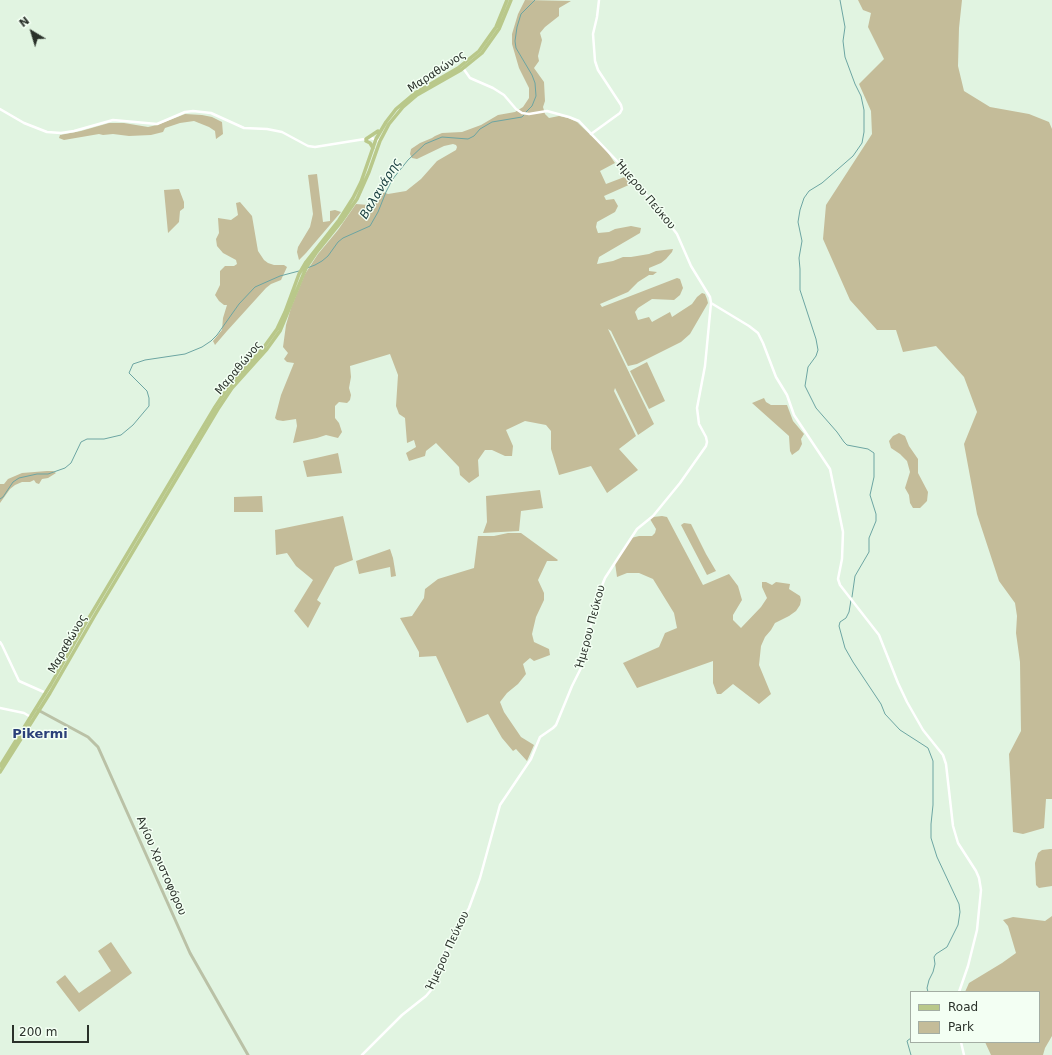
<!DOCTYPE html>
<meta charset="utf-8">
<style>
body{margin:0}
#map{position:relative;width:1052px;height:1055px;overflow:hidden;background:#e1f4e1;font-family:"DejaVu Sans",sans-serif}
canvas{display:block}
.legend{position:absolute;left:910px;top:991px;width:130px;height:52px;box-sizing:border-box;background:#f3fff3;border:1px solid #a3ada3;margin:0;padding:5px 7px;list-style:none;font-size:12px;color:#2a312a}
.legend li{display:flex;align-items:center;gap:8px;height:20px}
.legend b{width:20px;border:1px solid #a3ada3}
.north{position:absolute;left:12px;top:12px;width:40px;height:40px;-webkit-text-stroke:3px #f3fff3;paint-order:stroke;rotate:322deg;font-size:11px;font-weight:700;line-height:16px;text-align:center;color:#2a312a}
.north::after{content:'';display:block;margin:auto;width:14px;height:18px;background:#2a312a;clip-path:polygon(50% 0,100% 100%,50% 72%,0 100%)}
.scale{position:absolute;left:12px;top:1025px;width:77px;height:18px;box-sizing:border-box;border:2px solid #2a312a;border-top:0;padding-left:5px;font-size:12px;line-height:14px;white-space:nowrap;color:#2a312a;-webkit-text-stroke:3px #f3fff3;paint-order:stroke}
</style>
<div id="map">
<canvas width="1052" height="1055"></canvas>
<ul class="legend">
<li><b style="height:5px;background:#b9c88a"></b>Road</li>
<li><b style="height:11px;background:#c4bc99"></b>Park</li>
</ul>
<div class="north">N</div>
<div class="scale">200 m</div>
</div>
<script>
const context = document.querySelector('canvas').getContext('2d');
context.lineJoin = 'round';
function paint(path, color) {
  context.fillStyle = color;
  context.fill(path, 'evenodd');
}
function toPath(rows) {
  const path = new Path2D();
  for (const r of rows) {
    path.moveTo(r[0], r[1]);
    for (let i = 2; i < r.length; i += 2) path.lineTo(r[i], r[i + 1]);
  }
  return path;
}
function stroke(path, color, width, dash) {
  context.strokeStyle = color;
  context.lineWidth = width;
  context.lineCap = dash ? 'butt' : 'round';
  context.setLineDash(dash || []);
  context.stroke(path);
}
function label(font, color, halo, rows, align = 'center') {
  context.font = font + ' "DejaVu Sans",sans-serif';
  context.lineWidth = 3;
  context.setLineDash([]);
  context.textBaseline = 'middle';
  context.strokeStyle = halo;
  context.fillStyle = color;
  for (const [text, x, y, turn = 0] of rows) {
    context.save();
    context.translate(x, y);
    context.rotate((+turn || 0) * Math.PI / 180);
    context.textAlign = isNaN(turn) ? turn : align;
    if (halo) context.strokeText(text, 0, 0);
    context.fillText(text, 0, 0);
    context.restore();
  }
}
paint(toPath([
 [525,0,571,1,559,8,559,16,545,27,540,33,542,40,538,56,539,61,534,68,544,82,545,101,543,107,545,114,549,118,559,116,568,118,577,122,606,150,615,163,600,171,606,184,627,176,631,184,604,196,606,200,614,199,618,206,615,212,597,222,596,227,598,233,609,232,615,229,631,226,641,228,640,233,599,257,597,264,613,261,623,257,631,257,649,254,656,251,673,249,672,252,666,259,661,263,649,268,649,271,657,272,653,275,649,275,638,282,628,292,600,304,602,307,677,278,680,279,683,288,680,295,674,300,652,299,638,308,635,312,638,320,649,317,652,322,670,312,672,317,692,304,697,297,702,293,705,294,707,299,708,303,690,334,681,342,637,364,628,366,611,331,608,329,654,424,638,435,615,388,614,391,636,436,619,449,638,470,607,493,591,466,559,475,551,449,551,431,546,425,525,421,506,430,513,446,512,456,505,456,492,450,485,450,478,460,479,476,469,483,460,475,459,467,436,443,426,451,425,456,409,461,406,453,416,447,414,440,407,443,405,418,399,414,396,406,398,375,390,354,350,366,351,377,349,388,351,395,350,400,347,403,339,402,335,406,335,418,339,423,342,432,338,438,326,435,317,438,293,443,297,426,296,419,283,421,277,420,275,418,281,395,294,363,287,362,284,359,288,353,283,347,286,325,291,308,305,274,318,254,338,230,356,204,369,205,375,202,381,191,388,194,406,191,421,179,437,161,456,150,457,147,456,145,453,144,444,146,417,159,412,158,410,154,411,149,420,143,432,138,435,136,442,133,462,132,481,125,498,115,515,112,523,107,529,98,529,88,519,68,512,44,512,34,518,14],
 [858,0,962,0,959,28,958,66,964,91,990,107,1029,114,1049,122,1052,129,1052,799,1046,799,1044,828,1023,834,1013,832,1009,754,1021,731,1020,662,1016,633,1017,616,1015,603,999,581,977,514,964,444,977,412,964,377,936,346,903,352,896,330,877,330,850,300,823,239,826,205,872,134,871,111,859,84,884,59,868,27,871,13,863,10],
 [185,114,202,115,212,117,222,122,223,134,216,139,215,131,209,127,194,121,180,123,165,128,163,132,151,135,129,136,113,134,103,135,99,134,64,140,59,138,60,135,81,131,109,123,124,123,148,127,157,125],
 [317,174,323,222,330,221,330,211,335,210,341,212,306,253,299,260,297,252,298,247,310,227,313,214,308,175],
 [179,189,184,202,184,208,180,211,179,222,168,233,164,190],
 [240,202,252,216,258,251,264,260,268,263,274,265,284,265,287,267,281,280,271,284,266,288,227,331,215,345,213,341,222,330,223,318,227,305,224,305,219,301,215,295,220,285,220,271,225,266,234,266,237,264,236,260,223,253,217,246,216,239,219,233,218,218,231,220,238,215,236,203],
 [647,362,665,401,649,409,630,371],
 [764,398,766,402,771,405,787,405,793,421,804,434,801,439,802,444,799,450,792,455,790,451,789,436,752,403],
 [899,433,905,436,909,446,918,459,918,473,928,492,927,501,920,508,913,508,910,503,909,495,905,488,910,472,907,461,900,454,891,448,889,441,893,436],
 [338,453,342,473,307,477,303,461],
 [47,471,53,471,56,473,48,478,42,479,39,484,36,483,34,480,30,482,22,482,15,485,10,489,0,503,0,484,4,484,8,479,22,473],
 [540,490,543,508,521,511,519,531,483,533,487,522,486,496],
 [262,496,263,512,234,512,234,497],
 [343,516,353,560,335,567,317,600,321,603,308,628,294,611,313,580,296,566,287,553,276,555,275,530],
 [662,516,667,517,703,585,729,574,738,586,742,600,733,615,733,620,741,628,761,607,767,598,762,587,762,582,766,582,772,585,776,582,790,584,789,589,800,596,801,600,800,605,796,611,789,616,775,623,771,630,765,637,761,646,759,665,771,694,759,704,733,684,721,694,717,694,713,683,713,661,637,688,623,663,659,647,665,633,677,628,674,613,653,579,639,573,627,573,617,577,615,563,631,538,639,536,652,536,655,533,656,529,650,519,653,517],
 [684,523,691,524,706,554,716,571,707,575,681,525],
 [508,533,521,533,558,560,557,561,547,561,538,580,544,593,544,600,536,617,532,634,534,642,549,649,550,655,534,661,530,658,523,664,526,674,518,684,507,693,500,702,504,712,521,737,534,745,527,761,516,749,513,751,502,738,488,714,467,723,436,656,419,657,419,652,400,618,412,616,424,598,425,589,438,579,474,568,478,536,494,536],
 [390,549,393,558,396,576,391,577,390,567,359,574,356,561],
 [1050,849,1052,849,1052,886,1039,888,1036,885,1035,863,1038,853,1042,850],
 [1052,916,1052,1036,1045,1048,1043,1055,991,1055,985,1042,1039,1042,1039,992,965,992,969,983,1002,963,1016,953,1008,926,1003,920,1013,917,1045,921],
 [111,942,132,973,79,1012,56,982,65,975,79,993,111,971,98,951]
]), '#c4bc99');
stroke(toPath([
 [840,0,845,27,843,41,845,57,855,84,861,96,864,110,864,132,862,143,853,156,822,183,809,191,804,198,800,210,798,222,802,241,799,258,800,269,800,290,816,339,818,350,816,356,808,367,805,386,816,408,837,432,844,442,847,445,868,449,874,453,874,477,870,495,876,514,876,521,869,538,869,552,855,576,852,597],
 [526,112,532,106,536,96,535,83,532,75,516,48,515,41,517,27,521,14,535,0],
 [307,268,315,265,322,261,328,256,338,242,343,238,370,226,378,212,386,192,392,180,408,160,425,144,442,137,468,139,474,136,480,129,492,122,522,117,524,115],
 [0,499,3,497,13,482,19,478,37,474,48,474,65,468,71,463,81,442,87,439,104,439,121,435,133,425,149,406,149,398,147,391,129,373,133,364,145,360,185,354,202,347,211,341,217,335,239,304,255,287,280,276,299,271],
 [851,600,849,612,846,618,840,622,839,626,845,648,853,662,881,704,885,714,900,730,928,748,933,761,933,805,931,824,931,838,937,857,959,904,960,912,958,925,947,947,936,954,934,957,935,964,933,972,929,980,927,988,928,992],
 [911,1055,907,1041,911,1038]
]), '#6ca5a2', 1);
stroke(toPath([
 [0,109,24,123,47,132,61,133,74,131,113,120,157,124,185,112,193,111,211,113,244,128,267,129,282,132,308,146,315,147,371,138,380,141],
 [591,134,620,113,622,109,621,105,598,70,595,61,593,34,597,17,599,0],
 [711,303,749,326,758,333,763,343,776,377,787,395,794,415,830,469,843,532,842,559,838,579,840,585,879,635,898,683,907,702,923,730,943,755,946,764,953,826,958,843,976,871,979,878,981,890,977,930,968,966,959,992],
 [0,642,2,645,19,681,46,693],
 [0,708,24,713,34,719],
 [961,1042,964,1055],
 [362,1055,402,1015,426,996,432,989,441,969,449,944,469,908,480,878,500,805,531,759,540,737,553,728,556,725,572,686,581,668,597,598,605,578,637,529,653,516,680,483,706,446,707,442,706,437,699,424,697,408,705,366,711,303,710,297,691,266,677,234,654,204,618,162,579,121,569,117,547,111,529,114,522,113,516,109,504,95,493,88,470,78,463,68]
]), '#fff', 2.5);
stroke(toPath([
 [38,710,88,737,98,747,190,953,248,1055]
]), '#bac1a6', 3);
stroke(toPath([
 [366,139,378,131],
 [366,141,370,143,373,148],
 [0,766,51,684,84,626,215,407,229,386,264,347,277,329,285,312,299,274,306,262,339,220,353,198,361,182,376,139,386,122,396,109,415,93,458,68,479,51,496,27,507,0],
 [0,772,50,693,95,615,218,409,232,388,267,349,280,331,306,268,316,253,341,222,357,199,369,172,380,141,389,124,403,107,417,95,461,70,482,53,499,29,511,0]
]), '#b9c88a', 3.5);
label('11px', '#2a312a', '#f3fff3', [
 ["Μαραθώνος",437,72,-33],
 ["Ήμερου Πεύκου",645,195,50],
 ["Μαραθώνος",239,368,-50],
 ["Ήμερου Πεύκου",591,627,-75],
 ["Μαραθώνος",68,644,-60],
 ["Αγίου Χριστοφόρου",161,866,66],
 ["Ήμερου Πεύκου",448,951,-65]
]);
label('italic 12px', '#1b4141', '#f3fff3', [
 ["Βαλανάρης",381,189,-59]
]);
label('bold 13px', '#2b4079', '#f3fff3', [
 ["Pikermi",40,735]
]);
</script>
